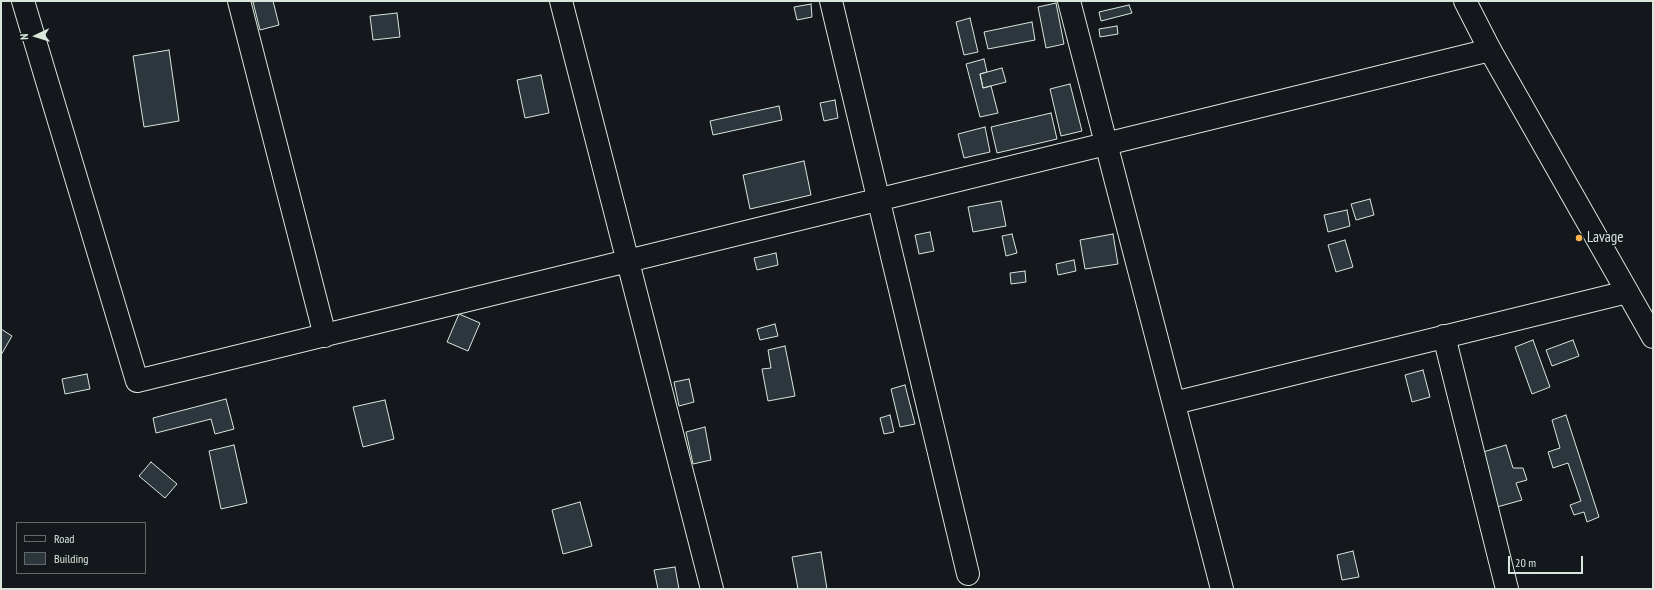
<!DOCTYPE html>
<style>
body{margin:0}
#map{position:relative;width:1654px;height:590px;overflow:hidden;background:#14181c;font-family:"PT Sans Narrow",sans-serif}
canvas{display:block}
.frame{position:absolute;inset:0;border:2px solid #d8e6dc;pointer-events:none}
.legend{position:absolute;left:16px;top:522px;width:130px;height:52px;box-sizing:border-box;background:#14181c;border:1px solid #626a69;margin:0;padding:5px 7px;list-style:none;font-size:12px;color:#d8e6dc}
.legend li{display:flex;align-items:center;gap:8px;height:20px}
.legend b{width:20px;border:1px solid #626a69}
.north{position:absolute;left:16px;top:16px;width:40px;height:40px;-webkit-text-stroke:3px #14181c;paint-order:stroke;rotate:266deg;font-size:11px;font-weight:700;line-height:16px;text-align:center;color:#d8e6dc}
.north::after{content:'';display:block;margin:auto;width:14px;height:18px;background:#d8e6dc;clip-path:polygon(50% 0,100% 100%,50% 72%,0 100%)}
.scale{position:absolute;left:1508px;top:556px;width:75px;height:18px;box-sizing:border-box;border:2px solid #d8e6dc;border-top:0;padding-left:5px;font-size:12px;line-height:14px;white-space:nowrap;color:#d8e6dc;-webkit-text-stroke:3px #14181c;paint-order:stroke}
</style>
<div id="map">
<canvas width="1654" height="590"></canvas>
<div class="frame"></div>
<ul class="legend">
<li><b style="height:5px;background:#14181c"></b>Road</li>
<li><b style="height:11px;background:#2c363c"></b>Building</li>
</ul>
<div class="north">N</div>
<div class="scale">20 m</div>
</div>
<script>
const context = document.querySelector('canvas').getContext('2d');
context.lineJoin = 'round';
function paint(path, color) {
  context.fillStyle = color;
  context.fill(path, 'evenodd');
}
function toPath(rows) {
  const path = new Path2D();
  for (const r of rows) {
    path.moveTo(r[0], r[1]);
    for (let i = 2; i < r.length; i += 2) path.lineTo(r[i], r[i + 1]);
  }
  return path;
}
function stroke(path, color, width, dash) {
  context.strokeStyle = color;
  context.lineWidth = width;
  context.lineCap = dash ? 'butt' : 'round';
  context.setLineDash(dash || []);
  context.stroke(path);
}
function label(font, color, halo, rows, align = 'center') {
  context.font = font + ' "PT Sans Narrow",sans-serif';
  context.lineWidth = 3;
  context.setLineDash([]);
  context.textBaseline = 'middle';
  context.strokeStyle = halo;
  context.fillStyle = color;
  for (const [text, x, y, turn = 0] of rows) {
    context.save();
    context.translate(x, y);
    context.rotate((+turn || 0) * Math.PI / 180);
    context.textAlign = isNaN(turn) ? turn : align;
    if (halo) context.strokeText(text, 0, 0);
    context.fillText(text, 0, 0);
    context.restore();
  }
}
const building = toPath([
 [259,1,273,1,279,25,260,30,253,2,259,1],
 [1056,3,1064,44,1046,48,1038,7,1056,3],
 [811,4,812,17,797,20,794,7,811,4],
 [1129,5,1132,13,1101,21,1099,12,1129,5],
 [397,13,400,37,373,40,370,16,397,13],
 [970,18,978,52,964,55,956,22,970,18],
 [1032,22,1035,40,988,49,984,32,1032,22],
 [1117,26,1118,34,1100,37,1099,29,1117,26],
 [169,50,179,121,144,127,133,56,169,50],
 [984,59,987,72,980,74,983,88,991,86,998,113,980,117,966,64,984,59],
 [1002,68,1006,82,983,88,980,74,1002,68],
 [541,75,549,113,525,118,517,80,541,75],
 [1070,84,1082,131,1061,136,1050,89,1070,84],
 [835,100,838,118,824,121,820,103,835,100],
 [779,106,782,120,713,135,710,121,779,106],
 [1051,113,1057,139,997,153,991,127,1051,113],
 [985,127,990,152,964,158,958,134,985,127],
 [804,161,811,195,750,209,743,175,804,161],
 [1370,199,1374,215,1356,220,1351,204,1370,199],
 [1001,201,1006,226,973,232,968,207,1001,201],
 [1347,210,1350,226,1328,232,1324,215,1347,210],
 [930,232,934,251,919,254,915,235,930,232],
 [1012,234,1017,253,1006,256,1002,236,1012,234],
 [1113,234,1118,264,1085,269,1080,240,1113,234],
 [1345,240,1353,267,1336,272,1328,245,1345,240],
 [776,253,778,265,757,270,754,258,776,253],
 [1074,260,1076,271,1058,275,1056,264,1074,260],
 [1025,271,1026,282,1011,284,1010,273,1025,271],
 [459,314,480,323,468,351,447,342,459,314],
 [775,324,778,336,760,340,757,329,775,324],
 [1,329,12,336,1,355,1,329],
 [1533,340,1550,387,1532,394,1515,347,1533,340],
 [1573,340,1579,356,1552,366,1546,350,1573,340],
 [785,346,795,396,768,401,762,369,771,368,768,350,785,346],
 [1423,370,1430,397,1412,402,1405,375,1423,370],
 [87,374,90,389,65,394,62,379,87,374],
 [689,379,694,402,679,406,674,382,689,379],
 [905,385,915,424,900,427,891,389,905,385],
 [226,399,234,429,215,434,211,419,156,433,153,418,226,399],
 [385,400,394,439,363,447,353,407,385,400],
 [890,415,894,432,884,434,880,418,890,415],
 [1566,415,1599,517,1587,522,1584,512,1574,515,1570,505,1581,501,1568,463,1553,468,1548,452,1560,448,1552,420,1566,415],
 [705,427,711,460,693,464,686,432,705,427],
 [234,445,247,503,221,509,209,451,234,445],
 [1506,445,1513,468,1523,468,1527,480,1516,483,1522,500,1497,507,1480,453,1506,445],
 [151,462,177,484,165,498,139,476,151,462],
 [580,502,592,546,563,554,552,510,580,502],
 [1353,551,1359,577,1342,580,1337,555,1353,551],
 [821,552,827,589,798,589,792,557,821,552],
 [675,567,679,589,658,589,654,570,675,567]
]);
paint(building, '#2c363c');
stroke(building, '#d8e6dc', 1);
const minor = toPath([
 [23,1,137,381,1490,50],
 [239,1,325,336],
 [561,1,712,589],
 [831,1,968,574],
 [1069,1,1222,589],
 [1444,336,1507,589],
 [1174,403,1627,292]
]);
const major = toPath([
 [1465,1,1490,50,1653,337]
]);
stroke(minor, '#d8e6dc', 24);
stroke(major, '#d8e6dc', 24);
stroke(minor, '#14181c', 22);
stroke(major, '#14181c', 22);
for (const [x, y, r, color] of [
 [1579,238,4,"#ffb74d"]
]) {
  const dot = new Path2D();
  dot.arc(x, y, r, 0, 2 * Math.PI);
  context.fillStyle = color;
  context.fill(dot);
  stroke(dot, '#14181c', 1.5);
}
label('15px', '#d8e6dc', '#14181c', [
 ["Lavage",1587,238]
], 'left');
</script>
